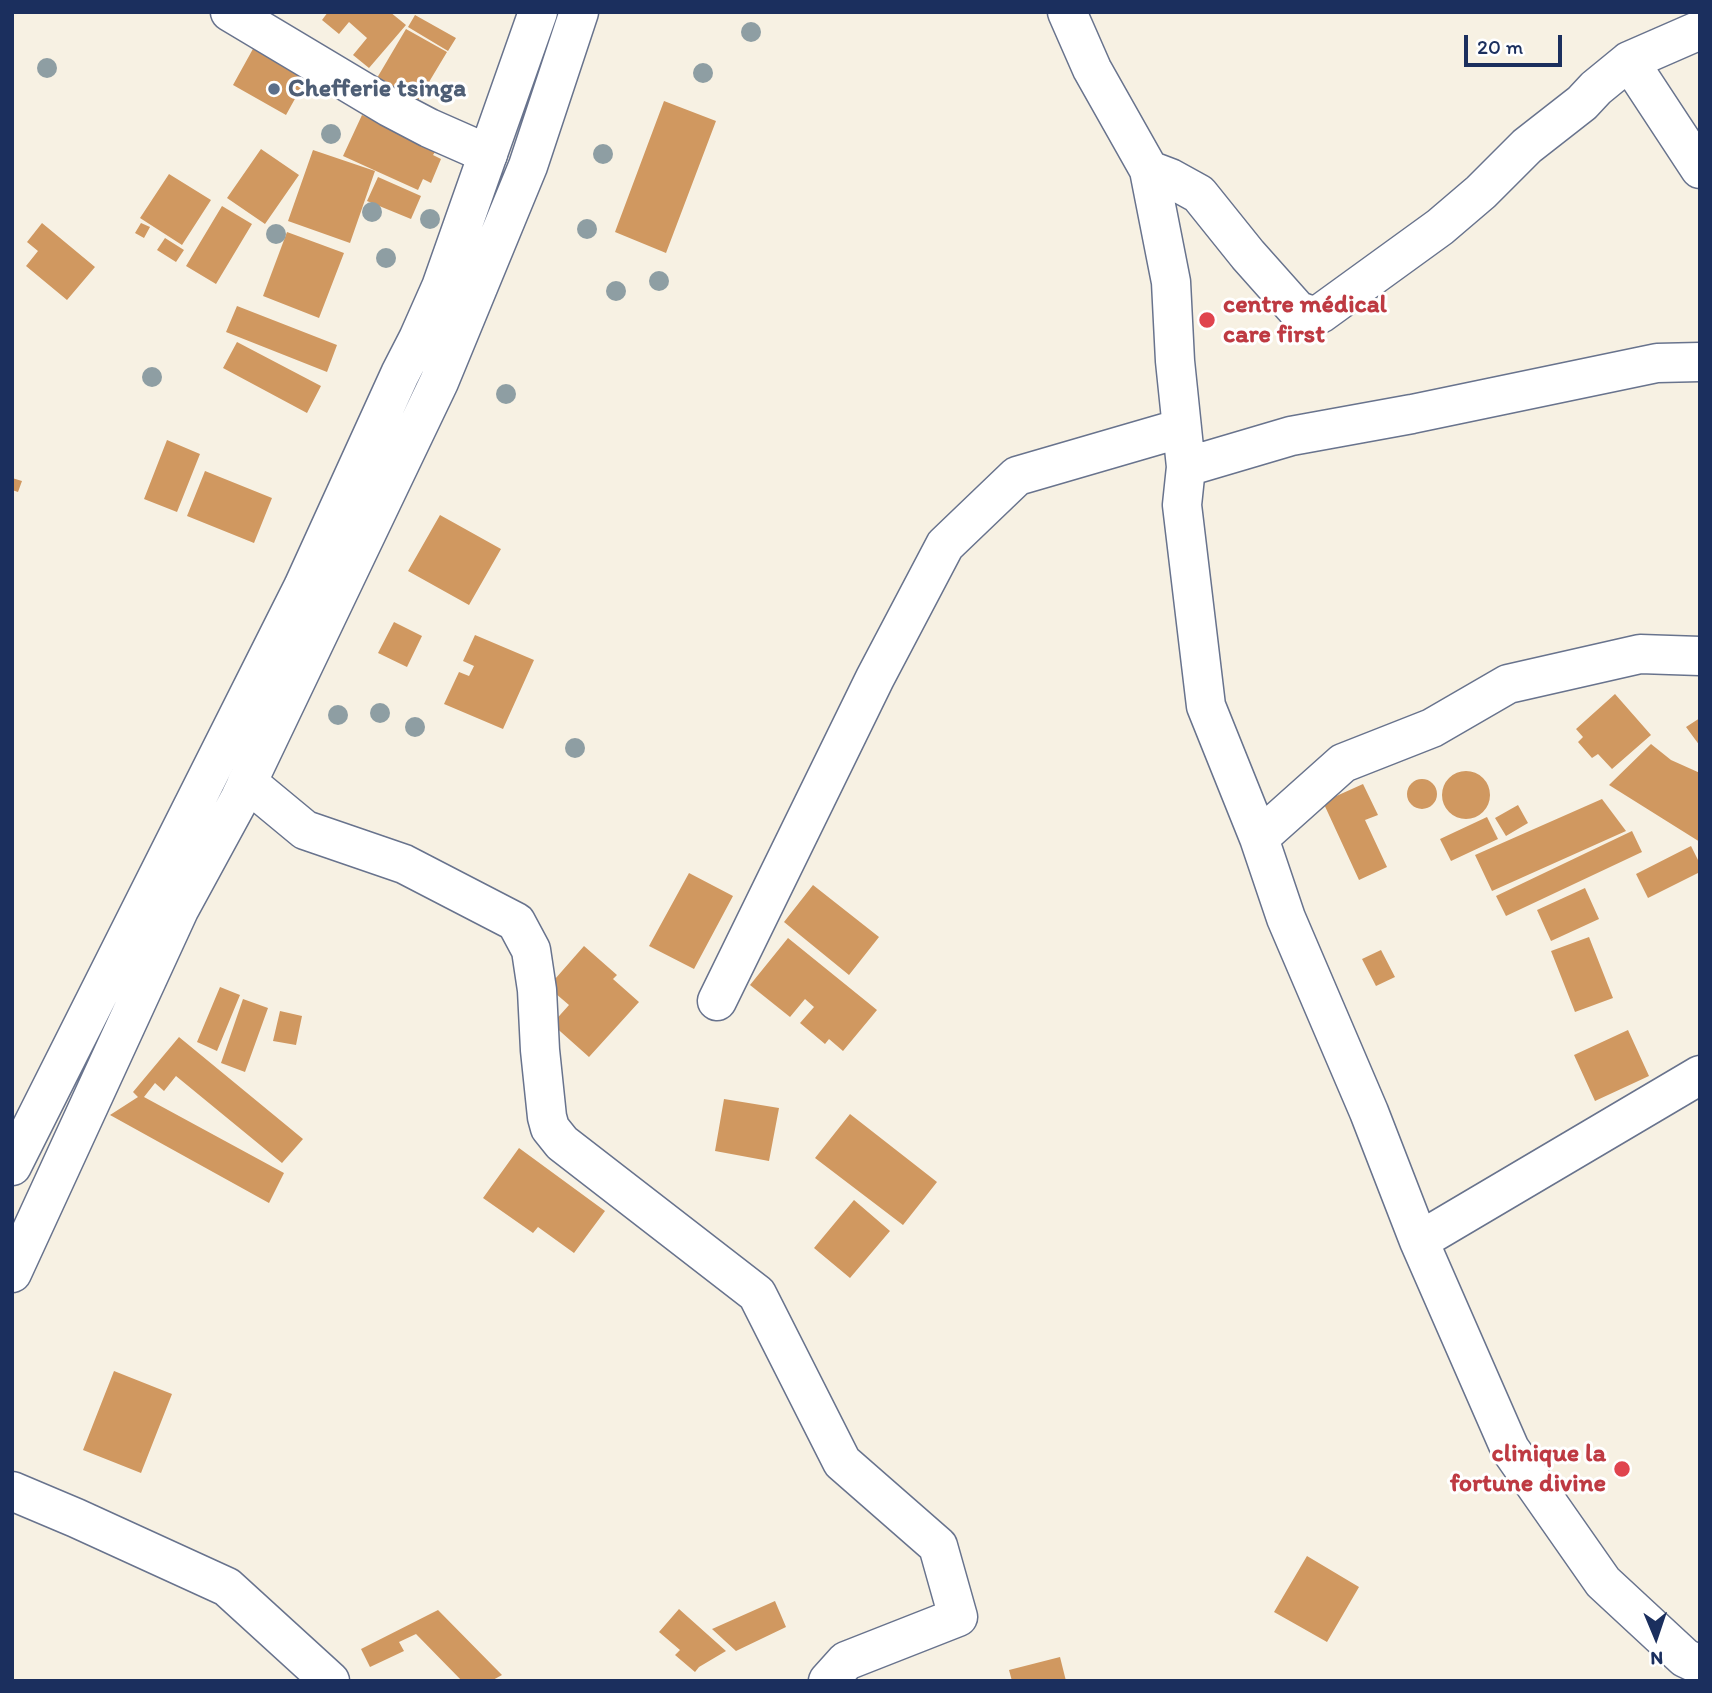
<!DOCTYPE html>
<meta charset="utf-8">
<style>
body{margin:0}
#map{position:relative;width:1712px;height:1693px;overflow:hidden;background:#f7f1e3;font-family:Itim,sans-serif}
canvas{display:block}
.frame{position:absolute;inset:0;border:14px solid #1b2f5e;pointer-events:none}
.north{position:absolute;left:1621px;top:1602px;width:70px;height:70px;-webkit-text-stroke:5px #fff;paint-order:stroke;rotate:178deg;font-size:19px;font-weight:700;line-height:28px;text-align:center;color:#1b2f5e}
.north::after{content:'';display:block;margin:auto;width:24px;height:32px;background:#1b2f5e;clip-path:polygon(50% 0,100% 100%,50% 72%,0 100%)}
.scale{position:absolute;left:1464px;top:35px;width:98px;height:32px;box-sizing:border-box;border:4px solid #1b2f5e;border-top:0;padding-left:9px;font-size:21px;line-height:24px;white-space:nowrap;color:#1b2f5e;-webkit-text-stroke:5px #fff;paint-order:stroke}
</style>
<div id="map">
<canvas width="1712" height="1693"></canvas>
<div class="frame"></div>
<div class="north">N</div>
<div class="scale">20 m</div>
</div>
<script>
const context = document.querySelector('canvas').getContext('2d');
context.lineJoin = 'round';
function paint(path, color) {
  context.fillStyle = color;
  context.fill(path, 'evenodd');
}
function toPath(rows) {
  const path = new Path2D();
  for (const r of rows) {
    if (r.length === 3) {
      path.moveTo(r[0] + r[2], r[1]);
      path.arc(r[0], r[1], r[2], 0, 2 * Math.PI);
      continue;
    }
    path.moveTo(r[0], r[1]);
    for (let i = 2; i < r.length; i += 2) path.lineTo(r[i], r[i + 1]);
  }
  return path;
}
function stroke(path, color, width, dash) {
  context.strokeStyle = color;
  context.lineWidth = width;
  context.lineCap = dash ? 'butt' : 'round';
  context.setLineDash(dash || []);
  context.stroke(path);
}
function label(font, color, halo, rows, align = 'center') {
  context.font = font + ' Itim,sans-serif';
  context.lineWidth = 6;
  context.setLineDash([]);
  context.textBaseline = 'middle';
  context.strokeStyle = halo;
  context.fillStyle = color;
  for (const [text, x, y, turn = 0] of rows) {
    context.save();
    context.translate(x, y);
    context.rotate((+turn || 0) * Math.PI / 180);
    context.textAlign = isNaN(turn) ? turn : align;
    if (halo) context.strokeText(text, 0, 0);
    context.fillText(text, 0, 0);
    context.restore();
  }
}
paint(toPath([
 [328,12,390,12,406,25,369,68,353,55,367,38,349,22,339,34,322,20],
 [415,15,456,38,448,51,408,27],
 [406,29,447,52,417,102,377,78],
 [254,47,307,77,286,115,233,85],
 [664,101,716,121,666,253,615,232],
 [362,115,437,149,433,155,441,159,431,183,423,179,418,190,343,156],
 [261,149,299,175,265,224,227,198],
 [313,150,375,171,350,243,288,221],
 [169,174,211,200,182,245,140,218],
 [378,177,421,196,411,219,367,201],
 [222,206,252,224,216,284,186,266],
 [42,223,95,267,67,300,26,266,38,251,27,242],
 [141,223,150,227,144,238,135,233],
 [287,232,344,253,319,318,263,296],
 [165,238,184,250,176,262,157,250],
 [237,306,337,345,327,372,226,332],
 [237,342,321,386,307,413,223,368],
 [167,440,200,454,177,512,144,499],
 [205,471,272,498,254,543,187,516],
 [12,478,22,481,18,492,12,490],
 [440,515,501,549,469,605,408,571],
 [394,622,422,636,407,667,378,653],
 [475,635,534,660,503,729,444,704,459,672,469,676,474,666,463,661],
 [1615,694,1651,735,1612,769,1598,754,1592,758,1578,742,1583,737,1576,729],
 [1700,718,1700,746,1686,727],
 [1651,744,1671,760,1700,773,1700,842,1609,785],
 [1466,795,24],
 [1422,794,15],
 [1363,784,1378,815,1365,820,1387,867,1359,880,1323,802],
 [1602,799,1626,831,1492,891,1475,855],
 [1518,805,1528,823,1506,836,1495,818],
 [1487,817,1498,839,1451,861,1440,839],
 [1632,831,1642,852,1506,916,1496,896],
 [1691,846,1700,864,1700,872,1648,898,1636,874],
 [689,873,733,896,694,969,649,946],
 [813,885,879,937,849,975,784,922],
 [1585,888,1599,919,1551,941,1537,910],
 [1589,937,1613,998,1575,1012,1551,951],
 [788,938,877,1010,843,1051,829,1039,825,1044,800,1023,814,1007,805,999,790,1017,750,985],
 [584,946,617,975,613,979,639,1002,589,1057,552,1024,569,1005,548,987],
 [1381,950,1395,977,1376,986,1362,959],
 [220,987,240,995,217,1051,197,1042],
 [243,999,268,1008,245,1072,221,1063],
 [280,1011,302,1016,296,1045,273,1041],
 [1628,1030,1649,1076,1595,1101,1574,1055],
 [179,1037,303,1139,282,1163,176,1076,164,1091,155,1083,144,1097,284,1173,269,1203,110,1115,138,1097,133,1092],
 [724,1099,779,1108,769,1161,715,1151],
 [850,1114,937,1182,903,1225,815,1158],
 [519,1148,605,1211,574,1253,538,1227,533,1233,483,1198],
 [854,1200,890,1231,850,1278,814,1248],
 [114,1371,172,1394,141,1473,83,1450],
 [1307,1556,1359,1587,1327,1642,1274,1612],
 [775,1601,786,1627,736,1651,712,1629],
 [679,1609,726,1651,699,1667,695,1672,675,1655,680,1650,659,1632],
 [438,1610,502,1675,491,1681,462,1681,416,1634,399,1642,404,1651,370,1667,361,1649],
 [1060,1657,1066,1681,1012,1681,1009,1670]
]), '#d09860');
const minor = toPath([
 [230,12,389,107,429,128,488,154],
 [1067,12,1092,69,1149,170,1171,282,1175,361,1186,467,1182,505,1206,706,1259,838,1286,918,1369,1112,1419,1241,1510,1449,1603,1582,1685,1658,1700,1665],
 [1629,61,1700,169],
 [1149,170,1170,178,1199,194,1248,255,1297,310,1309,315,1320,314,1440,227,1481,192,1527,146,1582,103,1596,88,1629,61,1700,30],
 [1186,467,1291,436,1412,414,1657,363,1700,362],
 [247,782,305,830,404,864,516,922,531,950,537,990,540,1050,547,1117,550,1128,562,1143,757,1294,842,1462,938,1546,958,1617,846,1661,828,1681],
 [1259,838,1343,763,1432,728,1508,684,1640,654,1700,656],
 [717,1001,875,678,945,545,1017,476,1182,428],
 [1419,1241,1700,1075],
 [12,1491,76,1518,227,1587,330,1681]
]);
const major = toPath([
 [12,1166,303,587,400,374,418,339,441,287,538,12],
 [12,1273,179,910,240,798,439,382,528,166,579,12]
]);
stroke(minor, '#68738d', 41);
stroke(major, '#68738d', 41);
stroke(minor, '#fff', 38);
stroke(major, '#fff', 38);
context.fillStyle = '#8e9ea3';
for (const [x, y] of [
 [751,32],
 [47,68],
 [703,73],
 [331,134],
 [603,154],
 [372,212],
 [430,219],
 [587,229],
 [276,234],
 [386,258],
 [659,281],
 [616,291],
 [152,377],
 [506,394],
 [380,713],
 [338,715],
 [415,727],
 [575,748]
]) {
  context.beginPath();
  context.arc(x, y, 10, 0, 2 * Math.PI);
  context.fill();
}
for (const [x, y, r, color] of [
 [274,89,7,"#5c6f8a"],
 [1207,320,9,"#e0444e"],
 [1622,1469,9,"#e0444e"]
]) {
  const dot = new Path2D();
  dot.arc(x, y, r, 0, 2 * Math.PI);
  context.fillStyle = color;
  context.fill(dot);
  stroke(dot, '#fff', 2.5);
}
label('bold 26px', '#4e5e75', '#fff', [
 ["Chefferie tsinga",288,89]
], 'left');
label('bold 26px', '#be3a42', '#fff', [
 ["centre médical",1223,305],
 ["care first",1223,335],
 ["clinique la",1606,1454,"right"],
 ["fortune divine",1606,1484,"right"]
], 'left');
</script>
